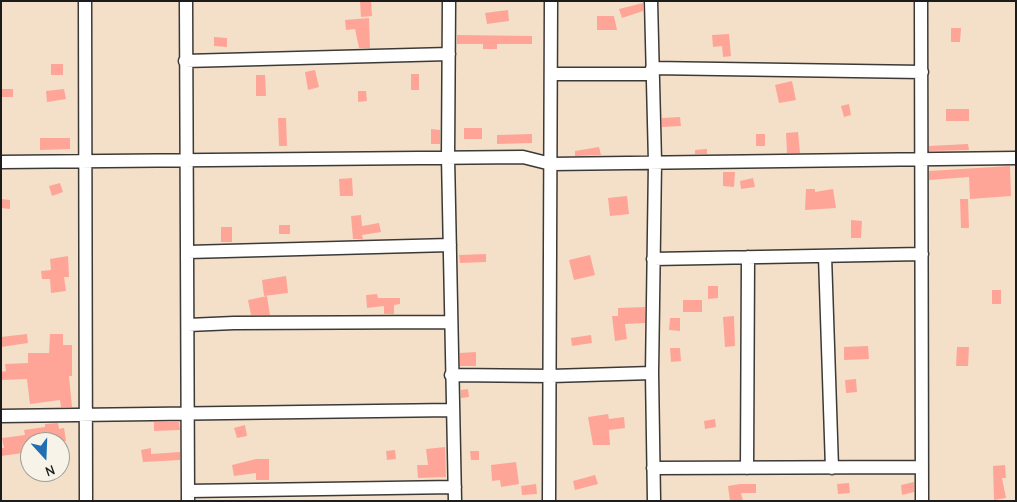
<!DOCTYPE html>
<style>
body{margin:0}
#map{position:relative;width:1017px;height:502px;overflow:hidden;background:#f4e0c8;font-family:"Comic Neue",sans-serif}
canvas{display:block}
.frame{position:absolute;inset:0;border:2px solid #1c1c1c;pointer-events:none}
.north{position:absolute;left:20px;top:432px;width:50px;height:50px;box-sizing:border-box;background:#f7f3e8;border:1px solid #9f9d96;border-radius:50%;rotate:160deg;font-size:14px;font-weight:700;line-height:20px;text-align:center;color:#1c1c1c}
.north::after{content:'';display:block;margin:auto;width:18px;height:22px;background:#1f6fb2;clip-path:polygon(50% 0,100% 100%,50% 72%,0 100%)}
</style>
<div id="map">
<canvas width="1017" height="502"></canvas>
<div class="frame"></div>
<div class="north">N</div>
</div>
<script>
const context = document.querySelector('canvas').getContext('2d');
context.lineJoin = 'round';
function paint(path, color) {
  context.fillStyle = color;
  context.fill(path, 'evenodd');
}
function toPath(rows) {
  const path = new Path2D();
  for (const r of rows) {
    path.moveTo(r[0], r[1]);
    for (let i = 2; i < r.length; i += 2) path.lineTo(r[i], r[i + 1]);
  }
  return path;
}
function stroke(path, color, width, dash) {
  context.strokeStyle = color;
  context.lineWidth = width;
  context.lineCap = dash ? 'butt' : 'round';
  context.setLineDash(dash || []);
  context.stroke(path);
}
paint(toPath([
 [360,1,371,1,372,16,361,17],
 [643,3,643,11,622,18,619,9],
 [508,10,509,21,487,24,485,13],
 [597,16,614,16,617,30,597,30],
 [369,18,370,48,359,48,355,29,346,30,345,20],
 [951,28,961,28,960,42,951,42],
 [729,34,731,56,723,57,722,46,713,47,712,35],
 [457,35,532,36,532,44,497,44,497,49,483,49,483,44,457,44],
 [214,37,227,38,227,47,214,46],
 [51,64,63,64,63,75,51,75],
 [315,70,319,87,308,90,305,72],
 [411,74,419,74,419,90,411,90],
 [256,75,265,75,266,96,256,96],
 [792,81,796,100,779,103,775,85],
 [1,89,13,89,13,97,1,97],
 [64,89,66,99,47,102,46,91],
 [358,91,366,91,367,101,358,102],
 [849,104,851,115,844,117,841,106],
 [946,109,969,109,969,121,946,121],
 [680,117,681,126,662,127,662,118],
 [278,118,286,118,287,146,279,146],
 [464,128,482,128,482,139,464,139],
 [431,129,440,130,440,144,431,144],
 [798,132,800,153,787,153,786,133],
 [532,134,532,143,497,144,497,135],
 [756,134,765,134,765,146,756,146],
 [40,138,70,138,70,149,40,150],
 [968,144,969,150,929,151,929,146],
 [599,147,601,155,575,156,575,151],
 [707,149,707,154,695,154,695,150],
 [1010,166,1011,196,970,199,969,177,929,180,929,171],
 [723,172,735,172,734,187,723,186],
 [352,178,353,196,340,196,339,179],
 [753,178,755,187,741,189,740,181],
 [60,183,63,192,52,196,49,186],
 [806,189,815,189,815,192,833,189,836,208,805,210],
 [627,196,629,214,610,216,608,198],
 [1,199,10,200,10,209,1,208],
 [960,199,968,199,969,228,961,228],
 [361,215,362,226,379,223,381,232,362,235,363,239,353,239,351,216],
 [851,220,862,221,861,238,851,238],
 [279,225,290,225,290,234,279,234],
 [221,227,232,227,232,242,221,242],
 [486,254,486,262,460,263,459,255],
 [590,255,595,275,574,280,569,260],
 [68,256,69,277,64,277,66,291,51,293,50,279,42,279,41,271,51,270,50,259],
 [286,276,288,293,264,296,262,280],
 [708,286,718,286,718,298,708,299],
 [992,290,1001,290,1001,304,992,304],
 [377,294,378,298,400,298,400,304,394,305,394,314,384,314,384,306,367,308,366,295],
 [267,296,270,315,251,315,248,300],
 [683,300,702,300,702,312,683,312],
 [645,307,645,323,625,324,627,339,615,341,612,316,618,316,618,308],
 [734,316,735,346,725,347,723,317],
 [670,318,680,318,680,331,669,330],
 [27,334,28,343,1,347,1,337],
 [50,334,63,334,63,345,72,345,72,376,69,376,72,407,61,407,60,400,30,404,27,379,1,380,1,372,6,371,5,364,28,363,28,353,49,353],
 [591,335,592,343,572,346,571,338],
 [868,346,869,359,844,360,844,347],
 [957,347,969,347,968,366,956,366],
 [670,348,680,348,681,361,671,362],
 [476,352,476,366,460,366,460,353],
 [856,379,857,392,846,393,845,380],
 [468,389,469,397,461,398,461,390],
 [608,414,609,419,624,417,625,428,609,430,610,445,593,445,588,417],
 [715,419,716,427,705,429,704,421],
 [154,422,179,422,180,430,154,431],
 [58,423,59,429,64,428,66,441,30,442,30,446,22,447,23,453,1,456,1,448,4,448,2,438,25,435,24,430,45,427,45,424],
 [245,425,247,436,237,438,234,428],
 [445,447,446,477,418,478,417,465,428,465,426,449],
 [151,448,151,454,180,452,180,460,143,462,141,450],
 [395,450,396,459,387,460,386,451],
 [470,451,479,451,479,460,471,460],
 [256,459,269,459,269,480,256,480,256,473,234,476,232,465],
 [516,462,519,484,501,487,500,480,492,481,491,465],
 [1005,465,1006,478,1002,478,1006,498,994,500,993,466],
 [595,475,598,484,575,490,573,481],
 [914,482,914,492,902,495,901,485],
 [849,483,850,493,838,494,837,484],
 [536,484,537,494,522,495,521,486],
 [740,484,756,484,756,493,741,493,743,501,730,501,728,486]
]), '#fea598');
const minor = toPath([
 [85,1,86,501],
 [186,1,188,501],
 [449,1,448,157,455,501],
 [651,1,655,162,652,373,654,501],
 [921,1,922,501],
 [185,61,449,54],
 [652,68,922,72],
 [551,74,652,74],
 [1,162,523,157,551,164,1016,158],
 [188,252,450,245],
 [825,256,832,468],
 [653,259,922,254],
 [188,325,234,323,451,322],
 [451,375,551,376,652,373],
 [1,416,452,410],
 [653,468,922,467],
 [747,468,748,257],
 [188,491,455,487],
 [549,501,551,1]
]);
stroke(minor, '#3c3936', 15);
stroke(minor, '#fff', 12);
</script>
